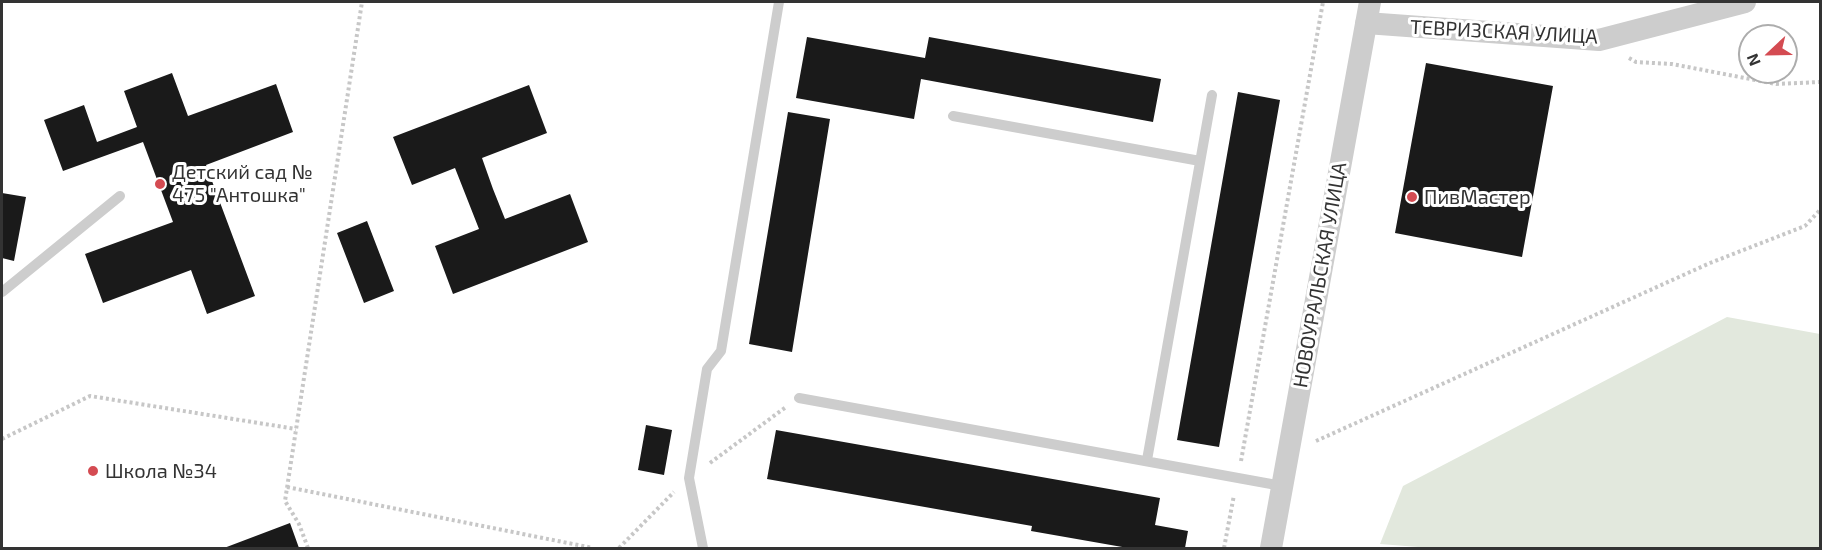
<!DOCTYPE html>
<meta charset="utf-8">
<style>
body{margin:0}
#map{position:relative;width:1822px;height:550px;overflow:hidden;background:#fff;font-family:"Exo 2",sans-serif}
canvas{display:block}
.frame{position:absolute;inset:0;border:3px solid #333;pointer-events:none}
.north{position:absolute;left:1738px;top:24px;width:60px;height:60px;box-sizing:border-box;background:#fff;border:2px solid #adadad;border-radius:50%;rotate:248deg;font-size:16px;font-weight:700;line-height:24px;text-align:center;color:#333}
.north::after{content:'';display:block;margin:auto;width:21px;height:27px;background:#d44b52;clip-path:polygon(50% 0,100% 100%,50% 72%,0 100%)}
</style>
<div id="map">
<canvas width="1822" height="550"></canvas>
<div class="frame"></div>
<div class="north">N</div>
</div>
<script>
const context = document.querySelector('canvas').getContext('2d');
context.lineJoin = 'round';
function paint(path, color) {
  context.fillStyle = color;
  context.fill(path, 'evenodd');
}
function toPath(rows) {
  const path = new Path2D();
  for (const r of rows) {
    path.moveTo(r[0], r[1]);
    for (let i = 2; i < r.length; i += 2) path.lineTo(r[i], r[i + 1]);
  }
  return path;
}
function stroke(path, color, width, dash) {
  context.strokeStyle = color;
  context.lineWidth = width;
  context.lineCap = dash ? 'butt' : 'round';
  context.setLineDash(dash || []);
  context.stroke(path);
}
function label(font, color, halo, rows, align = 'center') {
  context.font = font + ' "Exo 2",sans-serif';
  context.lineWidth = 6;
  context.setLineDash([]);
  context.textBaseline = 'middle';
  context.strokeStyle = halo;
  context.fillStyle = color;
  for (const [text, x, y, turn = 0] of rows) {
    context.save();
    context.translate(x, y);
    context.rotate((+turn || 0) * Math.PI / 180);
    context.textAlign = isNaN(turn) ? turn : align;
    if (halo) context.strokeText(text, 0, 0);
    context.fillText(text, 0, 0);
    context.restore();
  }
}
paint(toPath([
 [1727,317,1820,334,1820,548,1431,548,1380,544,1403,486]
]), '#e2e8dd');
paint(toPath([
 [807,37,925,58,929,37,1161,79,1153,122,921,79,914,119,796,98],
 [1426,63,1553,86,1522,257,1395,233],
 [172,73,188,116,276,84,293,132,206,165,255,296,207,314,191,270,103,303,85,254,173,222,143,142,63,171,44,120,84,105,97,142,137,127,124,91],
 [529,85,547,133,482,158,493,189,505,219,570,194,588,242,453,294,435,246,479,229,455,168,412,185,393,137],
 [1238,92,1280,100,1219,447,1177,440],
 [788,112,830,119,792,352,749,344],
 [2,193,26,197,14,261,2,258],
 [367,221,394,291,364,303,337,233],
 [646,425,672,430,664,475,638,470],
 [776,430,1160,498,1155,525,1188,531,1185,548,1128,548,1031,531,1032,526,767,479],
 [290,523,299,548,224,548]
]), '#1a1a1a');
stroke(toPath([
 [1629,58,1636,62,1672,64,1776,84,1820,82],
 [2,439,90,396,296,429],
 [1316,441,1710,263,1805,226,1820,210],
 [1241,461,1323,2],
 [710,463,786,407],
 [287,487,593,548],
 [308,548,299,524,285,501,362,2],
 [619,548,674,492],
 [1224,548,1234,495]
]), '#c7c7c7', 4, [3, 3]);
stroke(toPath([
 [953,116,1200,161],
 [2,292,120,196],
 [799,398,1282,486],
 [1147,460,1212,95],
 [703,548,689,478,707,369,721,351,779,2]
]), '#cdcdcd', 10);
stroke(toPath([
 [1366,23,1599,40,1745,2],
 [1271,548,1370,2]
]), '#cdcdcd', 22);
for (const [x, y, r, color] of [
 [160,184,6,"#d44b52"],
 [1412,197,6,"#d44b52"],
 [93,471,6,"#d44b52"]
]) {
  const dot = new Path2D();
  dot.arc(x, y, r, 0, 2 * Math.PI);
  context.fillStyle = color;
  context.fill(dot);
  stroke(dot, '#fff', 2);
}
label('20px', '#333', '#fff', [
 ["ТЕВРИЗСКАЯ УЛИЦА",1504,32,3],
 ["НОВОУРАЛЬСКАЯ УЛИЦА",1320,275,-80]
]);
label('20px', '#333', '#fff', [
 ["Детский сад №",172,172],
 ["475 \"Антошка\"",172,195],
 ["ПивМастер",1424,197],
 ["Школа №34",105,471]
], 'left');
</script>
